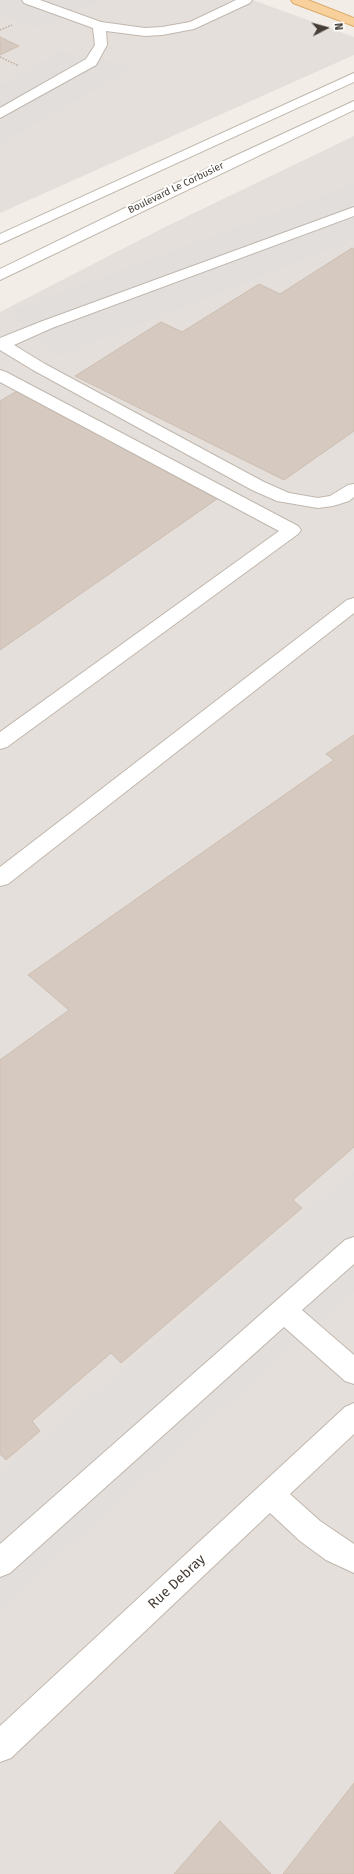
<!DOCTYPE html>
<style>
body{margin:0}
#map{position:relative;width:354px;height:1874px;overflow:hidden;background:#f2ede7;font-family:"Fira Sans",sans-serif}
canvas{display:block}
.north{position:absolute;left:306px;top:8px;width:40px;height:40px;-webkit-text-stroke:3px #fff;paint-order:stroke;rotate:84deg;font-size:11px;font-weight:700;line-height:16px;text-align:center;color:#453d36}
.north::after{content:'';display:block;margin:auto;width:14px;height:18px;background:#453d36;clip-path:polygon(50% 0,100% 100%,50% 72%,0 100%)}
</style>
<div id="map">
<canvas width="354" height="1874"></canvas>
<div class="north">N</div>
</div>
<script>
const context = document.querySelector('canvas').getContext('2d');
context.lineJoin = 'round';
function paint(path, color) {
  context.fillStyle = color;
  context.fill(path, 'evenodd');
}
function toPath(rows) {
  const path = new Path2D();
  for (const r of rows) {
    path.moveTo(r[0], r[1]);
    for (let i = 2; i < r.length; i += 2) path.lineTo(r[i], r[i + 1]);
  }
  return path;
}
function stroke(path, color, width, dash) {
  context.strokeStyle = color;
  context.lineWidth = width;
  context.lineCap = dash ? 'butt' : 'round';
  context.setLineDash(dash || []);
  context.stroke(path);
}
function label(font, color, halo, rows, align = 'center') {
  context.font = font + ' "Fira Sans",sans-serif';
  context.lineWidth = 4;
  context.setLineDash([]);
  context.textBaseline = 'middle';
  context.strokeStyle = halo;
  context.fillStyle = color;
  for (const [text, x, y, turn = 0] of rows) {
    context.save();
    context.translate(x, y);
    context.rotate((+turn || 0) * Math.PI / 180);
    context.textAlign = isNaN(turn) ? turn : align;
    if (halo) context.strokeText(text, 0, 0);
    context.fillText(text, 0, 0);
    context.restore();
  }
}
paint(toPath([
 [0,0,253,0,354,37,354,55,0,213],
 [354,136,354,1874,0,1874,0,312,167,226]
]), '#e5dfdc');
paint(toPath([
 [0,0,102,0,36,29,0,14],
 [60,51,132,65,119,76,0,144,0,86],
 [354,184,354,240,59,356,38,339,10,311],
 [354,1171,354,1291,0,1608,0,1474]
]), '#e1dedc');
const building = toPath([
 [0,37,19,46,0,55,0,37],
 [352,248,354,249,354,431,284,480,75,376,161,322,182,332,259,284,280,294,352,248],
 [17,391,217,499,0,650,0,401,17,391],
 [354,735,354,1147,293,1200,302,1208,121,1363,111,1353,32,1421,40,1431,6,1460,0,1454,0,1060,69,1010,28,975,334,760,326,754,354,735],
 [354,1783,354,1874,283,1874,354,1783],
 [220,1821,271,1874,174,1874,220,1821]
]);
paint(building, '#d6cac0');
stroke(building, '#cdbeb1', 1);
const minor = toPath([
 [22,0,40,0,101,22,145,28,162,27,190,22,236,0,252,0,250,3,194,29,162,35,145,36,106,31,107,45,96,65,0,118,0,108,86,59,95,45,93,28,24,3,22,0],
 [354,73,354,82,0,244,0,234,354,73],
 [354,101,354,110,0,280,0,269,174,184,354,101],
 [354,207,354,216,52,328,14,345,45,364,264,482,289,493,318,498,330,496,348,485,354,484,354,497,349,501,333,506,318,508,277,501,252,490,33,370,0,350,0,338,40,322,354,207],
 [0,370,6,372,298,526,301,530,298,534,7,747,0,749,0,732,279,531,0,382,0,370],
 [354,598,354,613,8,884,0,886,0,867,347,600,354,598],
 [354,1237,354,1264,302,1310,354,1355,354,1384,345,1381,284,1327,10,1573,0,1577,0,1544,345,1240,354,1237],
 [354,1403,354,1434,290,1494,320,1521,354,1544,354,1573,326,1560,300,1541,270,1513,11,1758,0,1762,0,1726,345,1407,354,1403]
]);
const major = toPath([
 [291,0,308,0,354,18,354,26,293,3,291,0]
]);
stroke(minor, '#c0b7ad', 2);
stroke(major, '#dbab6c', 2);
stroke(toPath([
 [0,30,12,25],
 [0,57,19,66]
]), '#bead9c', 1.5, [1.5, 1.5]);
paint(minor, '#fff');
paint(major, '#f7d09b');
label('10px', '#453d36', '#fff', [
 ["Boulevard Le Corbusier",176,188,-26]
]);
label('14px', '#453d36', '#fff', [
 ["Rue Debray",177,1582,-43]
]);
</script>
